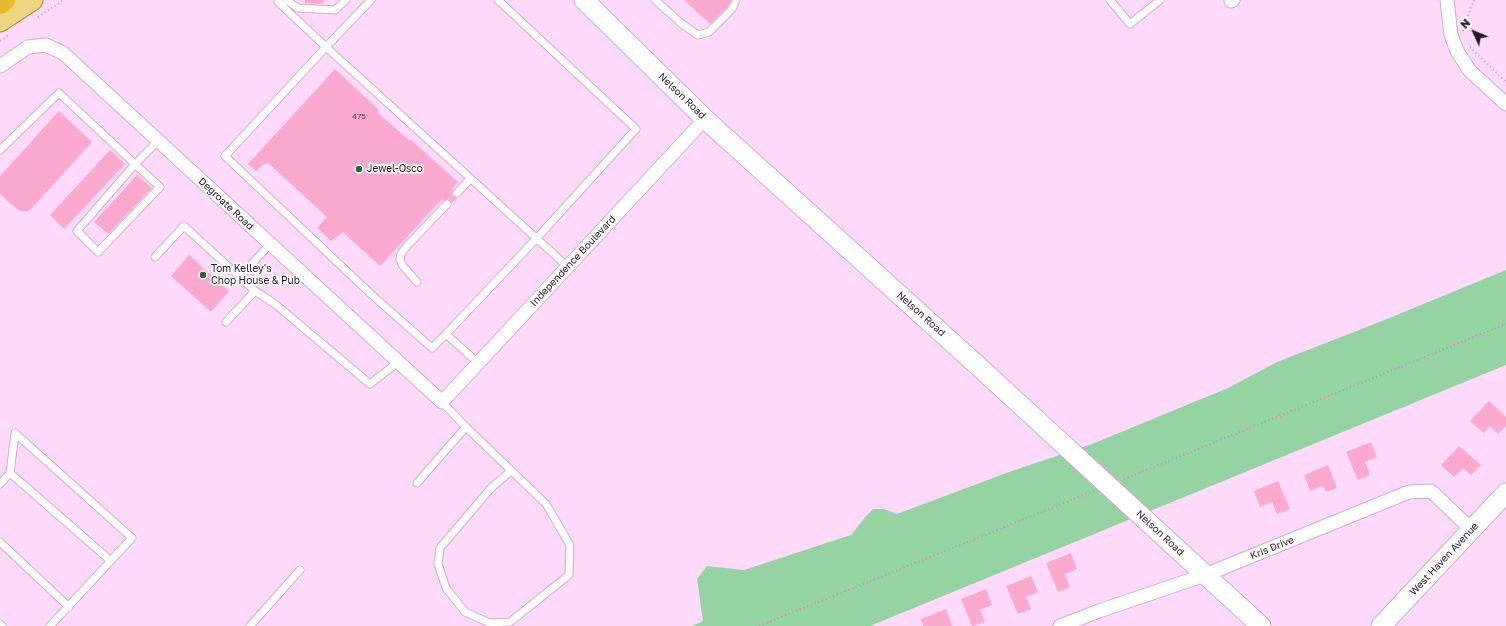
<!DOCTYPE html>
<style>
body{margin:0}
#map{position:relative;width:1506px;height:626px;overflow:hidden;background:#ffdafa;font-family:"Golos Text",sans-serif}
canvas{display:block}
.north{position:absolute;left:1454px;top:12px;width:40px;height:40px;-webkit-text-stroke:3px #fff;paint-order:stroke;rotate:314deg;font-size:11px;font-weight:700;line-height:16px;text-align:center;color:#261625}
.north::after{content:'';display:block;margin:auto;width:14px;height:18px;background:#261625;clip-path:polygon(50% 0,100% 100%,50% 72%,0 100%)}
</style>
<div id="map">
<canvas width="1506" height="626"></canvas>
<div class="north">N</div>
</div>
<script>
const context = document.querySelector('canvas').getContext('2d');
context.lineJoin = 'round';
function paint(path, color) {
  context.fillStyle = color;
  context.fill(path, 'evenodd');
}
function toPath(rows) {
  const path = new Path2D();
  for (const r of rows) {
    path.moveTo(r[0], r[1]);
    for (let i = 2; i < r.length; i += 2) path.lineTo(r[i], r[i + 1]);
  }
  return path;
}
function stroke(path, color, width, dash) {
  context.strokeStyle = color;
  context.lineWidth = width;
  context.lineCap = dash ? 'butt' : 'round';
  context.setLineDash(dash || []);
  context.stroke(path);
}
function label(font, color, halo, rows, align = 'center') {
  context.font = font + ' "Golos Text",sans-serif';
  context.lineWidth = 3.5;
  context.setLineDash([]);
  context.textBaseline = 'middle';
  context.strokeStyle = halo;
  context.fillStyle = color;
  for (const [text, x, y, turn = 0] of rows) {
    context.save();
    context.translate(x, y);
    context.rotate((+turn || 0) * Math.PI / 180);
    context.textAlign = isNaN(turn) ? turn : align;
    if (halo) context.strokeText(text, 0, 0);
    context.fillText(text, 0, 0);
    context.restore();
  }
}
paint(toPath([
 [1506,270,1506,365,870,626,692,626,703,621,697,579,707,566,744,570,851,535,867,515,873,509,884,509,897,514,1009,472,1092,444,1228,388,1277,362,1382,321]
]), '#95d4a2');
paint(toPath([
 [305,0,324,0,323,4,305,3],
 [684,0,731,0,728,6,710,24],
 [335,69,379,110,377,112,409,140,410,139,458,182,452,189,453,190,452,195,457,198,452,203,449,199,443,201,442,199,380,266,343,232,331,241,317,228,327,217,267,162,256,171,248,164],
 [59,111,92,142,32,208,28,211,22,211,17,209,0,194,0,176],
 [110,150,125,164,64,229,50,215],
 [137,175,152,188,108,234,94,222],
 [189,255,229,291,211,312,171,276],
 [1489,401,1506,417,1506,426,1498,434,1490,426,1484,433,1470,421],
 [1371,442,1377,457,1365,462,1370,475,1358,480,1346,452],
 [1459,446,1481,465,1471,475,1463,468,1454,477,1441,465],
 [1328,465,1337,488,1326,492,1323,486,1310,491,1304,475],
 [1278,481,1290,509,1277,514,1272,502,1260,507,1254,491],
 [1071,553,1077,569,1065,574,1070,587,1058,592,1046,563],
 [1031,576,1038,592,1026,597,1031,609,1018,614,1006,586],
 [986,589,992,605,980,610,985,622,972,626,961,599],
 [946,609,952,626,923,626,921,619]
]), '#fba9cf');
const lane = toPath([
 [278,0,278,2,326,47,371,0],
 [286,0,298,8,335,10,346,0],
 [655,0,682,24,698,35,709,32,732,9,736,0],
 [1110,0,1130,24,1160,0],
 [0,150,59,93,135,164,160,187,98,252,77,231,135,164,158,141],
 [457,193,470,179],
 [155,257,184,226,255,291,226,322],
 [240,277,270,244],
 [417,282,403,266,400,260,401,254,406,247,447,204],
 [255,291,275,304,370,384,398,362],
 [446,334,536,239,636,129,498,0],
 [478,363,446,334,432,348,372,295,225,156,326,47,568,267],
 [466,427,546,504,570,545,569,575,510,622,490,623,465,612,446,588,438,564,440,548,492,487,511,471],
 [15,433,132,538,50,626],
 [10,473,111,561],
 [417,483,466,427,442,402],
 [0,484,10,473,15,433],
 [0,542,69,607],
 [0,624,2,626],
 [250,626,300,570]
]);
const street = toPath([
 [1447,0,1451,35,1457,51,1470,71,1506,104],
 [1231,1,1233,0],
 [0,66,28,47,46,45,63,53,442,402,705,119],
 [1060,626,1099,611,1205,575,1409,492,1431,491,1472,530]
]);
const secondary = toPath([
 [584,0,705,119,977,365,1261,626],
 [1381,626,1506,493]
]);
const primary = toPath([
 [0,21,32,0]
]);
const highway = toPath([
 [0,3,4,0]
]);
stroke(lane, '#d5a9d0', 9);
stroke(street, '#d5a9d0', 15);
stroke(secondary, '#d5a9d0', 21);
stroke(primary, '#a2812c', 23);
stroke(highway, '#a2812c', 24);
stroke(toPath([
 [38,17,64,0],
 [1463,31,1465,23,1474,0],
 [0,41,9,35],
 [1470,47,1506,82],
 [1124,479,1506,324],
 [759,626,1094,491]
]), '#b99ab5', 2, [1, 3]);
stroke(lane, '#fff', 7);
stroke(street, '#fff', 13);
stroke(secondary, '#fff', 19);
stroke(primary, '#efd682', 21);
stroke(highway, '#e5ba2f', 22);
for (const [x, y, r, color] of [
 [359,169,4,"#216b39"],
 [203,275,4,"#216b39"]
]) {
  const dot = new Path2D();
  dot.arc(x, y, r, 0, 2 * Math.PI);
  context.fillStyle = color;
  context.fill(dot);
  stroke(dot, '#fff', 1.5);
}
label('8px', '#5b3b50', null, [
 ["475",359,116]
]);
label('10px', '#261625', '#fff', [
 ["Nelson Road",682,96,44],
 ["Degroate Road",226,204,43],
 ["Independence Boulevard",573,261,-47],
 ["Nelson Road",921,314,42],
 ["Nelson Road",1160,533,43],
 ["Kris Drive",1272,548,-22],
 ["West Haven Avenue",1444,559,-47]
]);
label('10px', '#261625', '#fff', [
 ["Jewel-Osco",367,169],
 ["Tom Kelley's",211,269],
 ["Chop House & Pub",211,281]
], 'left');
</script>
